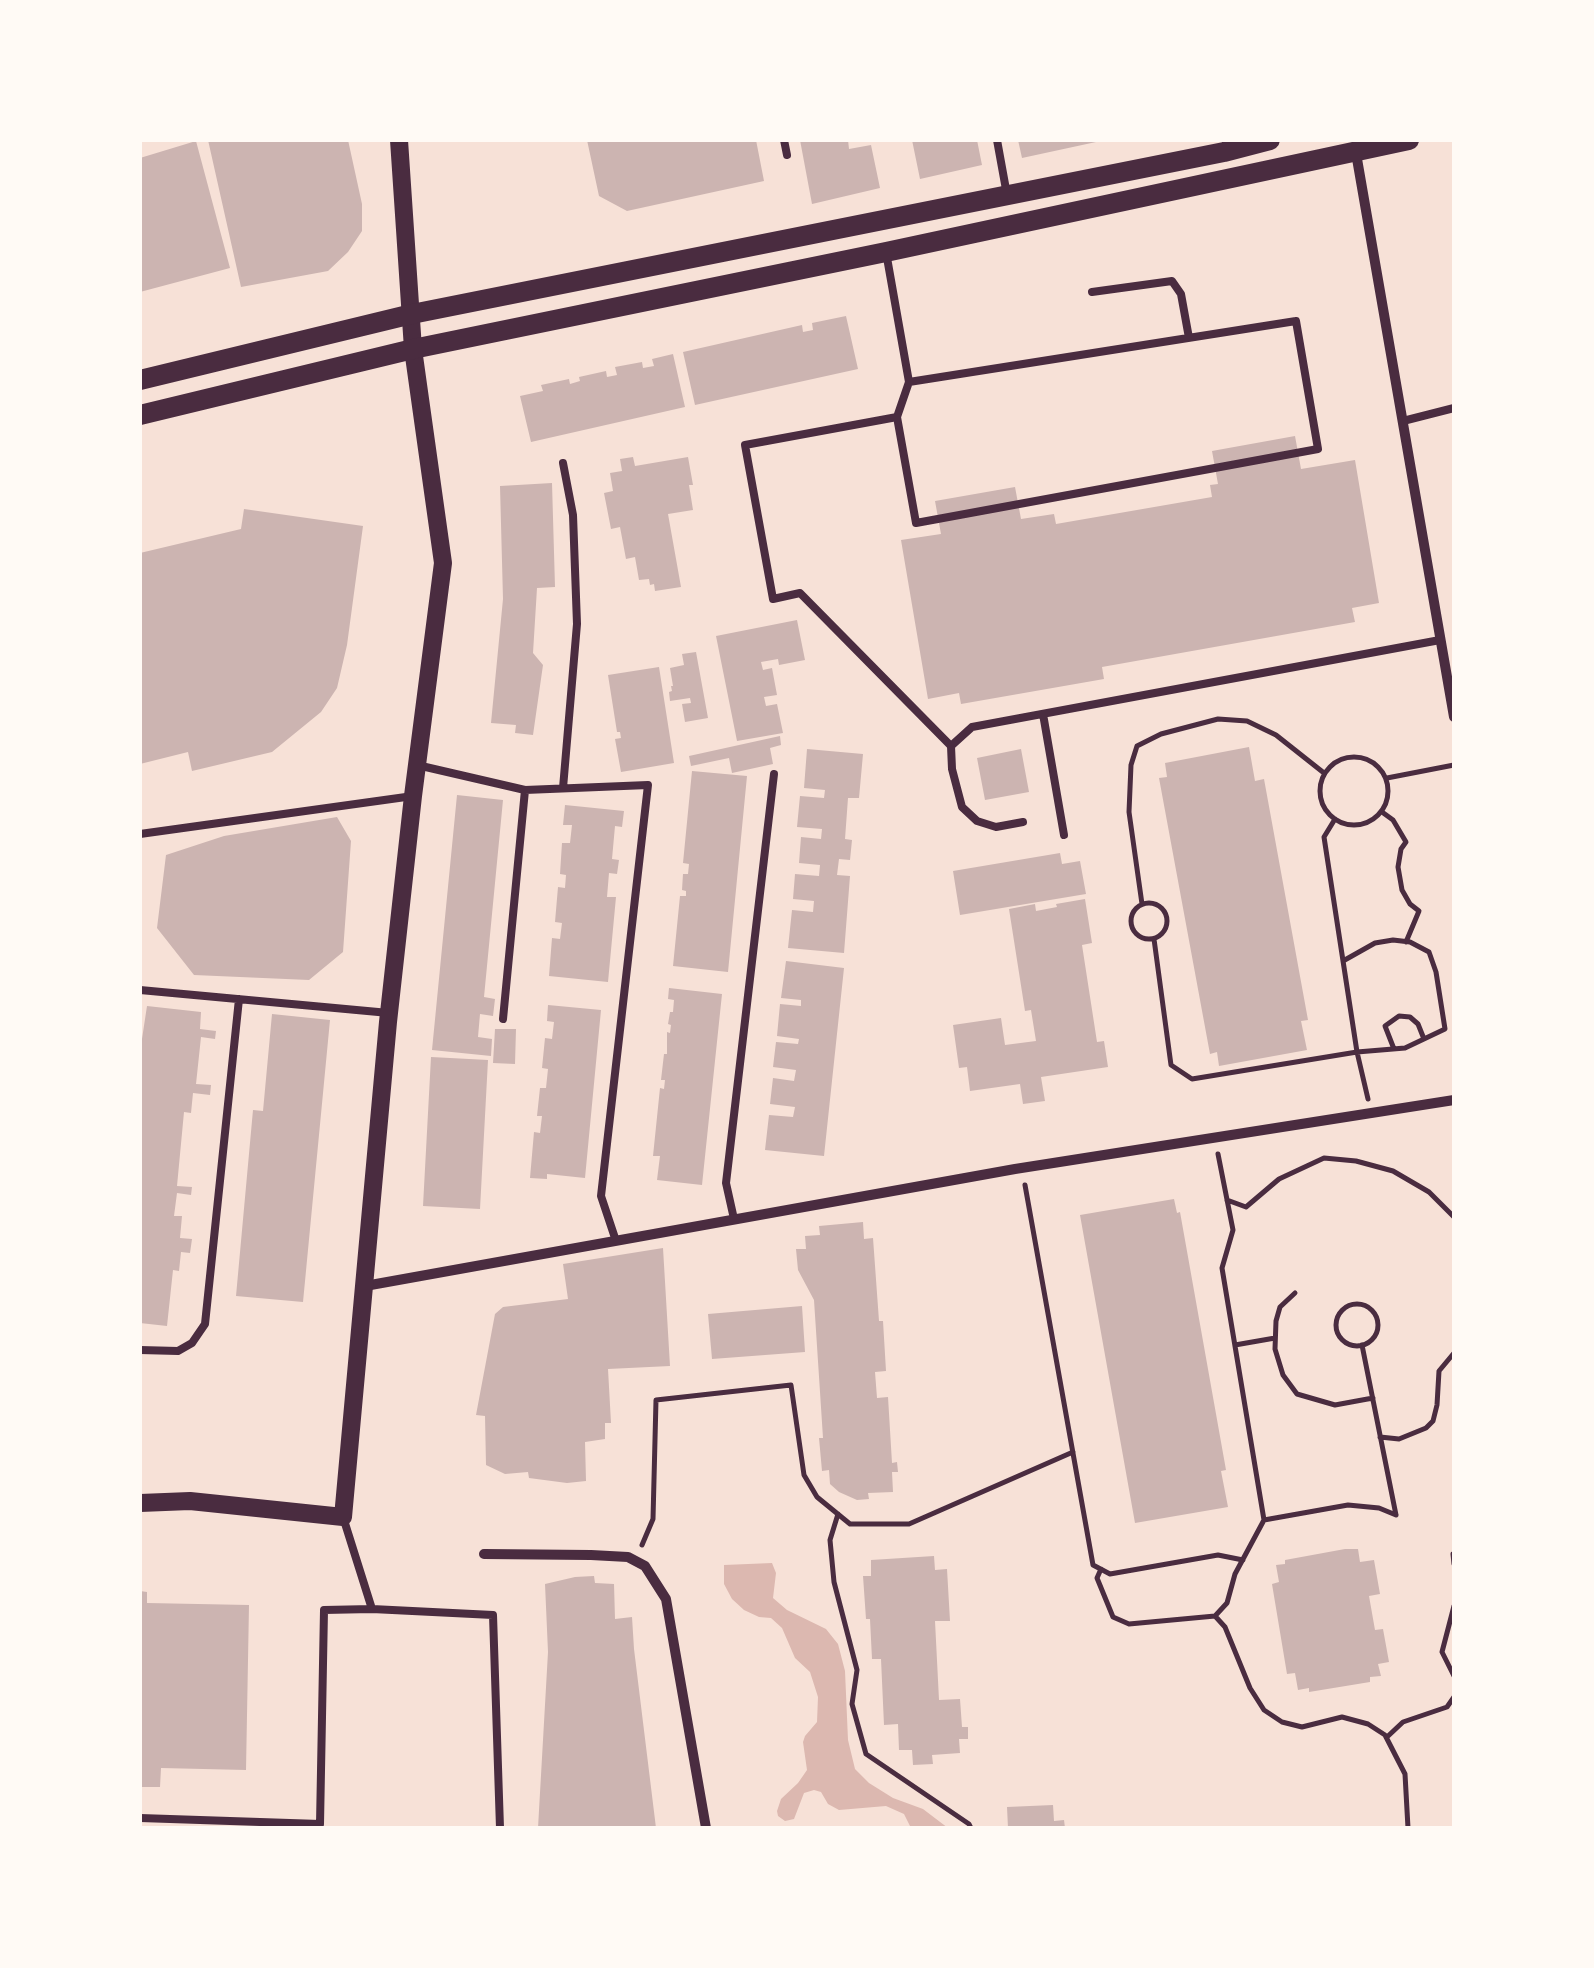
<!DOCTYPE html>
<style>
body{margin:0}
#map{position:relative;width:1594px;height:1968px;overflow:hidden;background:#f7e1d7;font-family:"Titillium Web",sans-serif}
canvas{display:block}
.frame{position:absolute;inset:0;border:142px solid #fffaf5;pointer-events:none}
</style>
<div id="map">
<canvas width="1594" height="1968"></canvas>
<div class="frame"></div>
</div>
<script>
const context = document.querySelector('canvas').getContext('2d');
context.lineJoin = 'round';
function paint(path, color) {
  context.fillStyle = color;
  context.fill(path, 'evenodd');
}
function toPath(rows) {
  const path = new Path2D();
  for (const r of rows) {
    if (r.length === 3) {
      path.moveTo(r[0] + r[2], r[1]);
      path.arc(r[0], r[1], r[2], 0, 2 * Math.PI);
      continue;
    }
    path.moveTo(r[0], r[1]);
    for (let i = 2; i < r.length; i += 2) path.lineTo(r[i], r[i + 1]);
  }
  return path;
}
function stroke(path, color, width, dash) {
  context.strokeStyle = color;
  context.lineWidth = width;
  context.lineCap = dash ? 'butt' : 'round';
  context.setLineDash(dash || []);
  context.stroke(path);
}
paint(toPath([
 [772,1563,776,1573,773,1598,787,1610,826,1629,838,1644,845,1671,848,1740,855,1769,869,1783,893,1798,923,1809,948,1828,911,1828,904,1814,886,1806,839,1810,828,1804,821,1792,814,1790,804,1793,794,1819,785,1821,778,1816,777,1811,781,1799,798,1783,807,1770,803,1742,805,1736,817,1722,818,1697,810,1672,795,1658,782,1628,771,1618,759,1617,744,1610,732,1599,724,1584,724,1565]
]), '#dcb8b0');
paint(toPath([
 [208,140,348,140,362,204,362,231,348,252,328,271,241,287],
 [587,140,756,140,764,181,627,211,599,196],
 [800,140,848,140,849,149,871,145,880,188,812,204],
 [912,140,977,140,982,165,920,179],
 [1018,140,1096,140,1096,142,1022,158],
 [196,141,230,268,140,292,140,158],
 [846,316,858,369,695,405,683,352,802,325,803,332,813,330,812,323],
 [673,354,685,407,531,442,520,396,543,391,541,385,569,379,570,384,580,381,579,377,606,371,607,377,617,375,615,367,642,362,643,368,654,366,652,359],
 [1295,436,1301,469,1355,460,1379,603,1352,608,1355,622,1102,667,1104,679,961,704,959,693,928,699,901,540,941,534,935,501,1015,487,1021,519,1054,514,1056,524,1212,497,1210,485,1218,484,1212,451],
 [633,457,635,466,688,457,693,485,689,485,693,510,668,514,681,587,655,591,654,584,650,585,649,579,639,580,635,557,626,559,620,527,611,529,604,493,613,491,610,473,622,471,620,459],
 [552,483,555,587,537,588,533,653,543,665,533,735,515,733,516,725,491,723,503,599,500,486],
 [244,509,363,526,347,645,337,688,321,712,272,752,192,771,188,752,140,764,140,553,241,529],
 [797,620,805,660,779,665,778,659,761,662,763,670,772,668,777,695,764,697,766,706,777,704,783,733,737,741,716,636],
 [696,652,708,718,685,722,682,704,691,703,690,698,670,701,669,692,672,691,671,686,673,686,670,668,684,665,682,654],
 [659,667,674,763,621,772,615,739,621,738,620,732,617,732,608,675],
 [780,736,781,745,770,748,773,764,732,773,729,758,691,766,689,756],
 [1249,747,1255,781,1264,779,1308,1020,1301,1021,1307,1050,1219,1066,1217,1052,1210,1054,1159,778,1167,777,1165,763],
 [807,749,863,754,859,798,848,798,845,839,852,840,850,860,839,859,837,875,850,876,844,953,788,948,792,910,813,912,814,901,793,899,795,874,819,876,820,865,799,863,801,837,821,839,822,829,797,827,800,796,824,798,825,790,804,788],
 [1021,749,1029,792,985,800,977,758],
 [692,771,747,776,728,972,673,966,680,896,686,896,686,891,682,890,683,874,688,874,689,864,683,863],
 [457,795,503,800,484,997,495,999,493,1016,480,1014,478,1037,492,1039,491,1056,432,1050],
 [565,805,624,811,622,827,615,826,612,859,619,860,617,874,609,873,607,897,616,897,608,982,549,976,552,938,560,939,562,923,555,922,558,887,565,888,566,875,560,874,562,843,570,843,572,825,563,825],
 [337,817,351,841,343,952,309,980,194,975,157,928,166,855,224,836],
 [1060,853,1062,864,1080,861,1086,894,960,915,953,871],
 [1085,899,1092,943,1082,945,1097,1042,1104,1041,1108,1067,1041,1077,1045,1101,1023,1104,1020,1084,970,1091,967,1067,959,1068,953,1025,1001,1018,1005,1045,1036,1041,1031,1010,1025,1011,1009,909,1035,904,1036,911,1057,907,1056,904],
 [786,961,844,968,824,1156,765,1150,769,1115,793,1117,795,1107,770,1104,773,1078,794,1081,796,1070,773,1067,776,1042,798,1044,799,1039,777,1036,780,1004,801,1006,801,1000,781,998],
 [669,988,722,994,702,1185,657,1180,660,1156,653,1156,660,1088,664,1089,665,1080,661,1080,664,1054,667,1054,667,1032,670,1033,671,1025,668,1024,670,1012,673,1012,674,1000,668,999],
 [548,1005,601,1010,585,1178,547,1174,547,1179,530,1178,534,1132,540,1133,542,1116,537,1116,540,1088,546,1088,548,1069,542,1068,545,1038,552,1039,554,1022,547,1021],
 [147,1006,201,1012,200,1029,216,1031,215,1039,201,1037,196,1084,211,1085,210,1095,193,1093,191,1113,184,1112,177,1186,192,1187,191,1195,177,1193,174,1216,182,1216,180,1238,192,1239,190,1253,181,1252,179,1271,173,1270,167,1326,140,1323,140,1052],
 [272,1014,330,1020,303,1302,236,1296,253,1110,263,1111],
 [495,1029,516,1029,515,1064,493,1063],
 [431,1057,488,1060,480,1209,423,1206],
 [1174,1199,1177,1213,1180,1212,1226,1470,1221,1471,1228,1507,1135,1523,1080,1215],
 [863,1222,864,1239,873,1238,879,1321,883,1321,886,1371,875,1372,877,1398,888,1397,892,1463,897,1462,898,1472,892,1472,893,1492,868,1493,869,1499,857,1500,839,1492,830,1484,829,1470,822,1471,819,1438,823,1438,814,1300,798,1270,796,1249,806,1249,805,1236,820,1235,819,1226],
 [663,1248,670,1366,608,1369,611,1423,605,1423,605,1439,585,1442,586,1481,567,1483,529,1478,528,1472,505,1474,486,1465,485,1416,476,1415,495,1314,503,1307,568,1299,563,1264],
 [802,1306,805,1352,712,1359,708,1314],
 [1345,1549,1358,1549,1360,1562,1374,1560,1380,1594,1369,1596,1375,1630,1383,1629,1389,1662,1378,1664,1381,1676,1370,1677,1370,1682,1309,1692,1309,1688,1298,1690,1295,1673,1287,1674,1272,1584,1279,1582,1276,1565,1285,1564,1285,1560],
 [934,1556,935,1570,947,1569,950,1621,935,1621,939,1700,960,1699,962,1727,968,1727,968,1739,959,1739,960,1753,932,1755,933,1764,913,1765,912,1750,899,1750,898,1724,884,1725,881,1659,872,1659,870,1619,866,1619,863,1576,871,1576,871,1560],
 [594,1576,595,1583,614,1584,615,1619,632,1617,634,1649,656,1828,538,1828,548,1652,545,1584,575,1577],
 [140,1591,147,1592,147,1603,249,1605,246,1770,161,1768,160,1787,140,1787],
 [1053,1805,1054,1821,1064,1820,1065,1828,1008,1828,1007,1807]
]), '#ccb4b1');
stroke(toPath([
 [1354,791,34],
 [1387,778,1454,765],
 [1382,812,1393,820,1406,842,1401,849,1398,867,1402,890,1410,904,1419,911,1406,942],
 [1335,819,1324,837,1357,1052,1368,1099],
 [1149,921,18],
 [1142,904,1129,812,1131,765,1137,746,1161,734,1218,719,1247,721,1276,735,1324,773],
 [1154,939,1171,1065,1192,1079,1357,1052,1405,1048,1445,1029,1436,972,1429,952,1410,942,1393,940,1375,943,1343,961],
 [1394,1049,1385,1026,1399,1016,1410,1017,1418,1024,1424,1039],
 [1025,1185,1093,1565,1110,1574,1218,1555,1243,1560],
 [1227,1200,1246,1207,1279,1179,1324,1158,1356,1161,1393,1171,1429,1192,1454,1217],
 [1295,1293,1280,1307,1276,1321,1275,1349,1283,1375,1297,1394,1335,1405,1373,1398],
 [1357,1325,21],
 [1235,1345,1275,1338],
 [1362,1345,1396,1515],
 [1380,1437,1399,1439,1426,1428,1433,1421,1437,1405,1439,1371,1454,1353],
 [838,1514,830,1540,834,1582,857,1670,852,1704,866,1754,969,1824,971,1828],
 [1264,1520,1348,1505,1379,1508,1396,1515],
 [642,1545,653,1519,656,1400,791,1385,804,1475,817,1497,850,1524,909,1524,1073,1452],
 [1453,1554,1454,1564],
 [1101,1569,1097,1578,1113,1617,1129,1624,1215,1616,1227,1603,1235,1574,1264,1520,1222,1268,1233,1230,1218,1154],
 [1454,1606,1442,1652,1454,1676],
 [1215,1616,1225,1627,1250,1688,1264,1710,1282,1722,1302,1727,1342,1717,1368,1724,1385,1735,1405,1774,1408,1828],
 [1387,1737,1403,1722,1447,1707,1454,1697]
]), '#4a2c40', 5);
stroke(toPath([
 [784,140,787,155],
 [997,140,1007,195],
 [886,252,909,382],
 [1092,292,1172,281,1181,294,1189,338],
 [1296,321,1318,449,916,523,897,417,909,382,1296,321],
 [897,417,745,445,773,599,800,593,951,746],
 [1403,421,1454,408],
 [563,463,573,515,577,624,563,788],
 [1043,714,1064,835],
 [417,765,525,790,648,785,601,1196,616,1241],
 [1023,822,996,827,977,821,962,807,952,769,951,746,972,727,1440,640],
 [140,834,413,796],
 [140,990,389,1013],
 [503,1019,525,790],
 [734,1219,726,1183,774,774],
 [140,1350,178,1351,192,1343,205,1324,239,999],
 [343,1517,372,1609,493,1615,500,1828],
 [140,1818,320,1824,324,1610,372,1609]
]), '#4a2c40', 8);
stroke(toPath([
 [1356,153,1454,717],
 [365,1286,1015,1169,1454,1100],
 [484,1554,591,1555,628,1557,645,1566,666,1599,706,1828]
]), '#4a2c40', 10);
stroke(toPath([
 [140,1503,190,1501,343,1517,388,1022,413,796,443,563,413,349,399,140]
]), '#4a2c40', 18);
stroke(toPath([
 [140,380,412,314,1224,152,1270,140],
 [140,415,413,349,886,252,1409,140]
]), '#4a2c40', 20);
</script>
